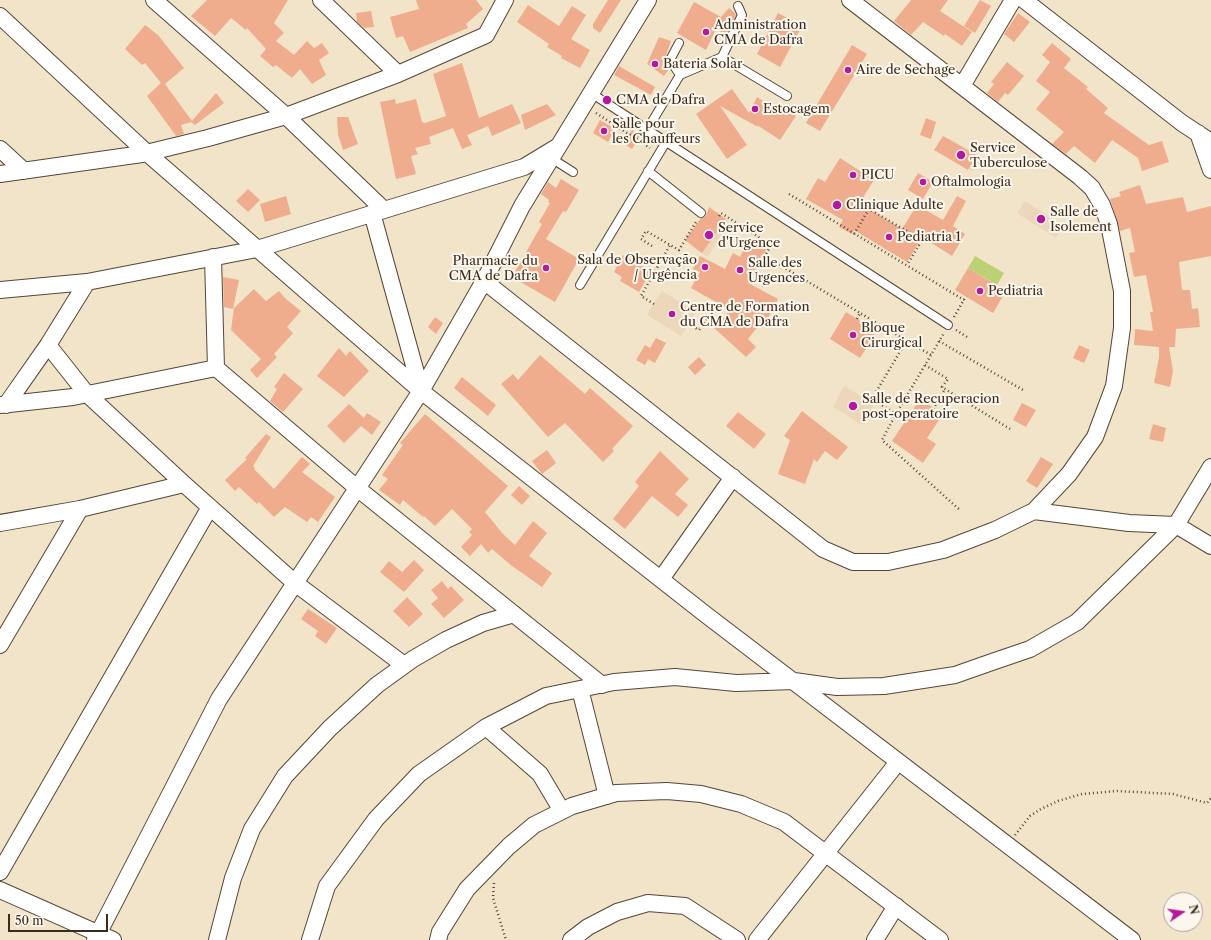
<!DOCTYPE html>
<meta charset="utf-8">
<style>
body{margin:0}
#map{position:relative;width:1211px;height:940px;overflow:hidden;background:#f2e4c9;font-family:"Libre Caslon Text",serif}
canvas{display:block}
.north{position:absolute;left:1163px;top:892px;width:40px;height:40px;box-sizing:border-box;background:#fbf7ec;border:1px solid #aea59a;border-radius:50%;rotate:77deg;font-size:11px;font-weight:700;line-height:16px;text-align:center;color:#3b2a1e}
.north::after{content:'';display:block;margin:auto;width:14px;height:18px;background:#b5179e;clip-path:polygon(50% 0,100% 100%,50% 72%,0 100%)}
.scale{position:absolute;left:8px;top:914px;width:100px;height:18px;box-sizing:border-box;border:2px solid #3b2a1e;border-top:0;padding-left:5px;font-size:12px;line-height:14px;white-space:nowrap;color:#3b2a1e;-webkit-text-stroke:3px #fbf7ec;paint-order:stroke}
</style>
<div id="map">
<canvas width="1211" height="940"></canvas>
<div class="north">N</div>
<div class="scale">50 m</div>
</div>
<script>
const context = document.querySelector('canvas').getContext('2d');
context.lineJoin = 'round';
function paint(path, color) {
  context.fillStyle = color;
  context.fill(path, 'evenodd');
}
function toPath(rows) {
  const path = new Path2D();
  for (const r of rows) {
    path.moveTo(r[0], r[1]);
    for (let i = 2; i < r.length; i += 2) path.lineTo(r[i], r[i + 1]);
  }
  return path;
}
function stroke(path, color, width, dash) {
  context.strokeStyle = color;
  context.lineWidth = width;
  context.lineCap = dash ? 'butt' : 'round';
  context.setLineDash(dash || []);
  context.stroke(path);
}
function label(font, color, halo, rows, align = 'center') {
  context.font = font + ' "Libre Caslon Text",serif';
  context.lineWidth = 4;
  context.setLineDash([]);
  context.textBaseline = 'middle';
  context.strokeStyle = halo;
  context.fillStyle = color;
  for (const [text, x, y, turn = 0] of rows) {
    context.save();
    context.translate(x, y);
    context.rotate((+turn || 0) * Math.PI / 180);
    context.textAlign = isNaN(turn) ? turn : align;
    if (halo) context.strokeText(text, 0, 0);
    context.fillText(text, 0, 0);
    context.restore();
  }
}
paint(toPath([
 [949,138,981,157,973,171,940,153],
 [1025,201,1064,226,1056,238,1017,213],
 [716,214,729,222,708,257,690,246,707,216],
 [662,291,696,312,681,336,647,315],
 [844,386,874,404,862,425,833,407]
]), '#edd7bb');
paint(toPath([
 [975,256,1004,273,997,285,968,268]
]), '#bcd074');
paint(toPath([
 [207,0,288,0,274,23,284,33,276,41,294,55,307,41,314,48,322,43,329,53,319,60,326,75,312,84,300,69,292,78,276,65,273,67,260,56,266,49,247,28,246,30,231,18,215,36,191,16],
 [416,0,476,0,483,9,466,24,468,28,410,52,403,36,396,38,390,17,419,9],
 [608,0,621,0,600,33,593,28,593,24],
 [911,0,948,0,940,11,972,32,962,46,945,34,944,36,923,22,911,35,894,21],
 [980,0,991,6,975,33,964,26],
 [694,2,721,17,729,8,734,12,736,15,726,35,716,29,706,50,677,33],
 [528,5,559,26,572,6,586,15,571,39,590,50,580,68,561,58,562,56,547,47,549,44,517,22],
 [371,11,374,27,364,28,357,22,356,13],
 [778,13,802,26,780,67,757,54],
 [1018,13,1030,22,1014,42,1004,34],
 [145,25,158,35,184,68,165,84,192,121,216,93,224,103,195,125,191,122,181,125,184,134,176,136,147,96,161,83,145,63,142,65,125,49],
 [659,37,671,41,664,61,669,69,664,76,647,64],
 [1052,43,1071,59,1064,68,1088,87,1086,89,1108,108,1104,113,1149,145,1162,141,1169,162,1142,171,1138,158,1112,140,1095,163,1074,146,1066,154,1052,144,1064,132,1036,109,1050,92,1036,81,1050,62,1042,55],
 [852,45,867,54,820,131,806,123],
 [1007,62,1024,76,1008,95,1005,93,998,102,987,93,994,84,991,82],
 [462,63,479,118,512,104,521,123,492,136,488,126,467,135,472,145,462,149,453,128,429,137,431,144,415,148,418,154,411,156,416,174,396,179,380,102,395,99,396,104,416,99,422,122,425,123,446,116,433,74],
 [619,66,655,87,651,95,614,75],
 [732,89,749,113,757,97,780,112,783,107,796,116,780,140,757,125,758,127,720,106,747,145,727,159,696,114],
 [547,104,556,115,525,130,521,115],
 [337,117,348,117,358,144,343,150,338,135],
 [926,118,936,122,931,139,920,135],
 [600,120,615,129,608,142,593,133],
 [632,130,640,136,632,149,623,143],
 [943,136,976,155,968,170,934,150],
 [840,158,874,180,862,199,870,203,867,208,902,229,917,205,943,220,957,196,966,201,953,226,965,234,952,256,922,237,907,262,854,230,852,234,839,227,843,220,806,199,818,178,825,182],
 [918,173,933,182,923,199,908,190],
 [561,179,579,190,566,212,563,211,546,239,579,259,555,302,512,277,542,224,539,222,550,203,548,202,549,200,541,194,548,182,556,188],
 [1140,185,1146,204,1183,197,1187,212,1211,206,1211,256,1179,262,1182,290,1190,290,1192,309,1198,308,1200,327,1176,329,1175,347,1169,347,1173,371,1170,387,1154,383,1159,357,1159,347,1134,345,1135,329,1153,331,1150,312,1153,312,1146,275,1134,277,1129,253,1135,252,1130,228,1120,231,1110,199,1121,196,1119,192],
 [248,189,260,200,248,212,236,201],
 [286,196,291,214,265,222,260,204],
 [709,207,726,219,702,253,685,240,701,218,706,216],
 [756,240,768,246,748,283,778,299,766,322,763,320,748,339,756,347,746,357,714,328,730,310,691,288,700,272,693,269,700,256,725,269,733,253,740,257,747,243,752,246],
 [623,255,651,271,639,292,620,281,622,277,614,272],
 [968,268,1006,291,993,313,955,290],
 [223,277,239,280,233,309,224,307],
 [254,289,266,301,279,291,286,299,301,311,287,327,293,333,274,354,277,357,257,378,250,370,261,359,231,330,234,308],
 [846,312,877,331,860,358,830,339],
 [435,317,443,323,436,334,428,327],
 [656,338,666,343,655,363,648,359,645,365,636,360,645,345,650,348],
 [1079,345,1090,350,1084,363,1073,358],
 [339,348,346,356,350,351,369,371,344,397,317,376],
 [540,355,585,394,590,388,633,426,612,449,614,451,603,462,565,423,548,437,501,384,513,374,518,380],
 [699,357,706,365,695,375,688,367],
 [284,373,303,389,283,412,270,401,277,389,274,387],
 [462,377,496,405,488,416,454,388],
 [920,399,943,414,927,438,936,444,923,463,892,441],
 [1022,403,1036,410,1026,427,1013,420],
 [349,404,364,418,367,413,381,422,372,435,361,426,344,443,327,426],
 [802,411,848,447,837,460,825,451,817,462,814,459,805,484,778,474,790,440,784,436],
 [738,412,766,434,754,449,726,426],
 [425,414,508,486,485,512,503,534,515,545,533,521,547,533,529,556,552,573,542,587,512,566,492,549,488,553,481,544,470,556,461,547,472,535,469,532,472,529,452,509,435,526,424,516,423,517,403,500,400,505,379,490,388,479,382,475,403,445,400,443],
 [1153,424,1166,428,1163,442,1149,439],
 [266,434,271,437,253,466,255,468,254,469,274,489,302,457,310,464,302,472,335,497,318,522,311,517,307,522,285,507,274,517,259,502,257,504,239,487,235,491,225,480,247,459,245,458],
 [547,450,556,463,542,474,532,461],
 [660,451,689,479,675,494,688,505,678,517,652,496,625,529,613,519,639,486,635,482],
 [1041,457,1053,464,1037,488,1026,481],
 [519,486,530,496,522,505,511,495],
 [414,560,424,570,404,592,380,572,389,561,402,572],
 [442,581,448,589,451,586,464,600,444,618,431,604,438,598,431,590],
 [407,597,423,614,409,627,393,611],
 [308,609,337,628,326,644,315,636,318,631,301,619]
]), '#efad8e');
const lane = toPath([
 [679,43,670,60,680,75],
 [722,57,742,15,738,6],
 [591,93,948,325],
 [647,130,680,75,722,57,787,96],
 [551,158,573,172],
 [648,171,701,213],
 [580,285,666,142]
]);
const street = toPath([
 [154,0,286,116,383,209],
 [321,0,398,74],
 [1024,0,1182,123,1211,142],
 [0,16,147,153,421,391,705,614,1132,940],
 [962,86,1013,0],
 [1198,133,1211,170],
 [0,149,24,171],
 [0,174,142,154,208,138,286,116,398,74,486,35,505,0],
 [372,213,421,391],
 [213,257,216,368,357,488,602,685],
 [484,281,823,549,853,562,888,562,943,550,995,530,1034,511,1069,474,1095,437,1114,386,1122,328,1122,291,1109,224,1102,205,1092,188,1080,177,850,0],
 [0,290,87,282,257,249,524,167,557,147],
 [48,345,86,393,184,484,295,583,404,665],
 [0,405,73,397,216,368],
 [6,405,48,345,87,282],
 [1034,511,1129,523,1176,525,1211,546],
 [0,523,80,509,184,484],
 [661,579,733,477],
 [0,645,80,509],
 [580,689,607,796],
 [486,727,540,774,562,811],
 [0,872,210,507],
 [0,890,113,940],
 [95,940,219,699,421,391,484,281,522,206,648,0],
 [217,940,233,878,252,829,285,776,330,728,377,685,413,659,446,640,483,623,514,614],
 [310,940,327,886,376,819,419,774,486,727,546,696,614,682,675,677,736,683,794,681,837,687,884,686,955,675,992,662,1030,649,1077,622,1176,525,1211,467],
 [438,940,440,932,467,889,509,846,534,825,572,806,616,793,667,791,701,794,741,804,784,822,940,940],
 [571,940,588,927,617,912,648,903,685,906,737,940],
 [757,940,898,762],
 [875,940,896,906]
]);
stroke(lane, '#564638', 10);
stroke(street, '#564638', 18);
stroke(toPath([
 [596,113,650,148],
 [789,194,964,300],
 [719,216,721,213,771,245,765,256,860,313],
 [854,234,869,209,922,240,907,265],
 [652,246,641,239,646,231,679,250,696,222],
 [654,304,641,296,670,245],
 [954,317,966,296],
 [857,319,860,313,931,355],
 [689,324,699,330,719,304],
 [956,330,967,337],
 [939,341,1023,390],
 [925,365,948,379,942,387,1010,429],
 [872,399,896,414,882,440,961,511],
 [870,402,907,340],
 [933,409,945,389],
 [909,416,906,420,896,414,944,333],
 [1015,835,1030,816,1041,809,1058,801,1082,794,1117,791,1173,794,1207,803,1211,798],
 [494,883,493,898,506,940]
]), '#564638', 2.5, [1, 3]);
stroke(lane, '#fff', 8);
stroke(street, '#fff', 16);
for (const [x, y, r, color] of [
 [706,32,4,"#b5179e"],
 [655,64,4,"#b5179e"],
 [848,70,4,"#b5179e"],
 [607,100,5,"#b5179e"],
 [755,109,4,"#b5179e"],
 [604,131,4,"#b5179e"],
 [961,155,5,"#b5179e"],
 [853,175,4,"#b5179e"],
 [923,182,4,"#b5179e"],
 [837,205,5,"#b5179e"],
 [1041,219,5,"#b5179e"],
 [709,235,5,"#b5179e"],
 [889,237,4,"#b5179e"],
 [705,267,4,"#b5179e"],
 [546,268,4,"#b5179e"],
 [740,270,4,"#b5179e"],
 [980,291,4,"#b5179e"],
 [672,314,4,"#b5179e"],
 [853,335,4,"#b5179e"],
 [853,406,5,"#b5179e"]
]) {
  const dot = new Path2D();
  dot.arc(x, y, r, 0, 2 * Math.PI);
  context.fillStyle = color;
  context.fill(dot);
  stroke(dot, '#fbf7ec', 1.5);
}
label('13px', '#3b2a1e', '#fbf7ec', [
 ["Administration",714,25],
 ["CMA de Dafra",714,40],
 ["Bateria Solar",663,64],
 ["Aire de Sechage",856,70],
 ["CMA de Dafra",616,100],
 ["Estocagem",763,109],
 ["Salle pour",612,124],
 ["les Chauffeurs",612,139],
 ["Service",970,148],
 ["Tuberculose",970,163],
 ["PICU",861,175],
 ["Oftalmologia",931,182],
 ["Clinique Adulte",846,205],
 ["Salle de",1050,212],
 ["Isolement",1050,227],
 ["Service",718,228],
 ["d'Urgence",718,243],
 ["Pediatria 1",897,237],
 ["Sala de Observação",697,260,"right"],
 ["/ Urgência",697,275,"right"],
 ["Pharmacie du",538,261,"right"],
 ["CMA de Dafra",538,276,"right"],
 ["Salle des",748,263],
 ["Urgences",748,278],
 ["Pediatria",988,291],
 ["Centre de Formation",680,307],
 ["du CMA de Dafra",680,322],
 ["Bloque",861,328],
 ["Cirurgical",861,343],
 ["Salle de Recuperacion",862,399],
 ["post-operatoire",862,414]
], 'left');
</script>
